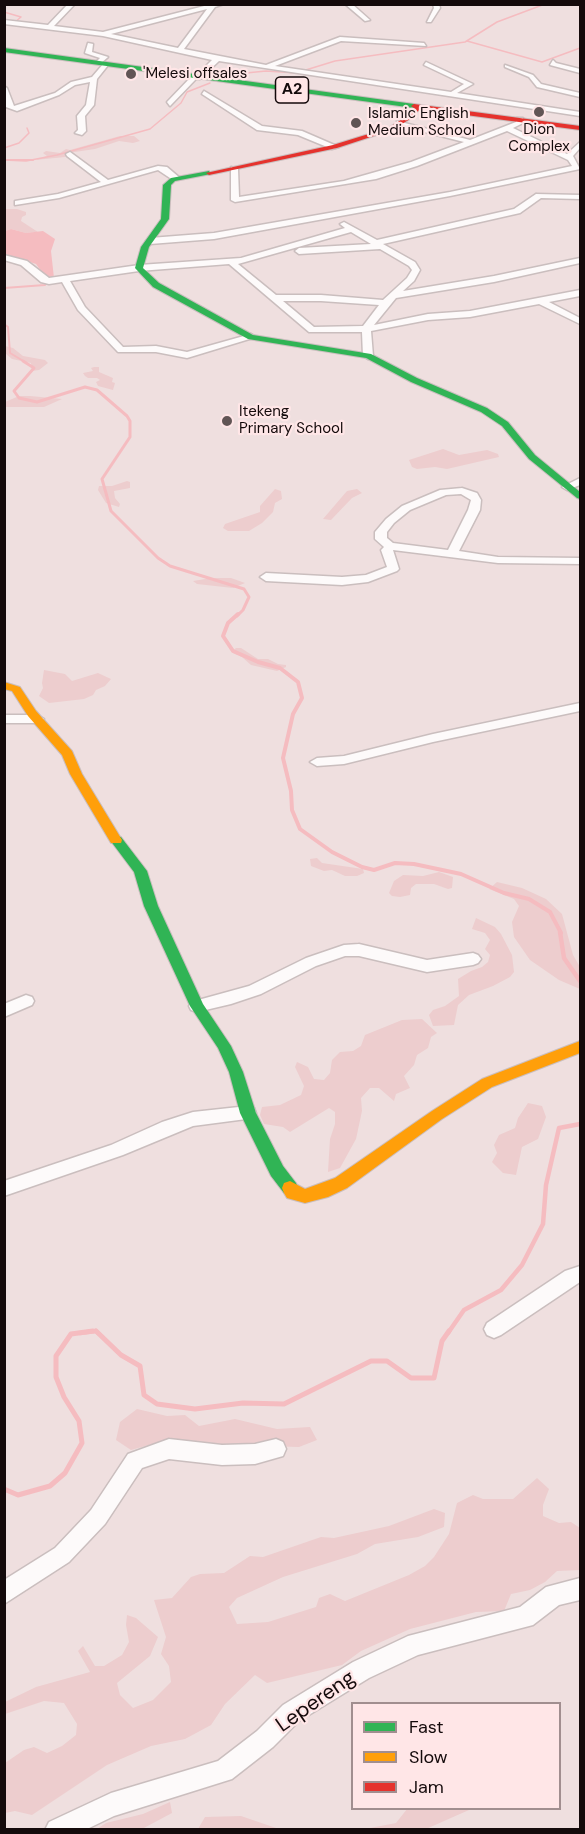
<!DOCTYPE html>
<style>
body{margin:0}
#map{position:relative;width:585px;height:1834px;overflow:hidden;background:#efdfdf;font-family:"DM Sans",sans-serif}
canvas{display:block}
.frame{position:absolute;inset:0;border:6px solid #140a0b;pointer-events:none}
.legend{position:absolute;left:351px;top:1702px;width:210px;height:108px;box-sizing:border-box;background:#ffe6e7;border:2px solid #a18e8f;margin:0;padding:8px 10px;list-style:none;font-size:18px;color:#140a0b}
.legend li{display:flex;align-items:center;gap:12px;height:30px}
.legend b{width:30px;border:2px solid #a18e8f}
</style>
<div id="map">
<canvas width="585" height="1834"></canvas>
<div class="frame"></div>
<ul class="legend">
<li><b style="height:8px;background:#30b455"></b>Fast</li>
<li><b style="height:8px;background:#ff9f0a"></b>Slow</li>
<li><b style="height:8px;background:#e5322d"></b>Jam</li>
</ul>
</div>
<script>
const context = document.querySelector('canvas').getContext('2d');
context.lineJoin = 'round';
function paint(path, color) {
  context.fillStyle = color;
  context.fill(path, 'evenodd');
}
function toPath(rows) {
  const path = new Path2D();
  for (const r of rows) {
    path.moveTo(r[0], r[1]);
    for (let i = 2; i < r.length; i += 2) path.lineTo(r[i], r[i + 1]);
  }
  return path;
}
function stroke(path, color, width, dash) {
  context.strokeStyle = color;
  context.lineWidth = width;
  context.lineCap = dash ? 'butt' : 'round';
  context.setLineDash(dash || []);
  context.stroke(path);
}
function label(font, color, halo, rows, align = 'center') {
  context.font = font + ' "DM Sans",sans-serif';
  context.lineWidth = 4.5;
  context.setLineDash([]);
  context.textBaseline = 'middle';
  context.strokeStyle = halo;
  context.fillStyle = color;
  for (const [text, x, y, turn = 0] of rows) {
    context.save();
    context.translate(x, y);
    context.rotate((+turn || 0) * Math.PI / 180);
    context.textAlign = isNaN(turn) ? turn : align;
    if (halo) context.strokeText(text, 0, 0);
    context.fillText(text, 0, 0);
    context.restore();
  }
}
paint(toPath([
 [120,136,134,136,140,141,133,143,119,141,95,149,68,153,65,157,35,160,47,156,43,153,46,151,60,153,66,149,70,150],
 [4,209,17,209,26,212,26,215,22,217,21,221,38,232,26,233,11,229,5,231],
 [5,346,13,348,23,356,45,360,48,363,39,370,32,371,31,363,12,359,5,353],
 [94,367,99,367,99,372,113,378,112,382,115,383,113,390,98,386,96,382,100,380,97,378,88,378,85,376,83,373,93,371,91,368],
 [19,396,30,396,62,399,44,407,5,407,5,402],
 [443,449,459,455,487,450,498,454,499,457,447,469,435,467,417,469,412,467,409,460],
 [127,481,130,482,130,488,114,491,115,498,120,504,119,507,106,503,98,490,99,486,112,486],
 [275,489,281,491,282,499,275,503,273,512,262,523,249,531,228,531,223,528,225,524,260,512,260,506],
 [357,489,362,493,352,498,331,520,323,519,347,491],
 [211,578,231,578,245,583,233,588,197,584,193,581],
 [236,648,241,648,258,659,268,659,278,664,286,665,286,667,277,671,251,665,242,657,233,653,232,651],
 [44,670,65,674,72,681,98,673,111,679,105,686,96,690,93,695,84,699,49,703,39,696,43,688,42,683],
 [317,858,322,863,363,869,364,873,357,876,345,876,332,870,324,871,311,866,310,859],
 [439,872,453,877,452,888,448,889,434,884,416,884,411,888,410,895,400,897,392,896,389,893,394,881,403,875,423,876],
 [497,882,522,888,546,899,562,914,573,955,580,967,580,989,559,980,530,960,514,937,512,922,519,906,514,899,489,889],
 [476,918,495,927,501,934,512,955,514,972,510,977,493,986,469,995,458,1005,454,1025,433,1026,429,1015,433,1010,445,1006,459,996,458,979,471,971,482,967,488,962,490,955,485,949,490,940,485,933,472,929],
 [422,1019,437,1033,431,1037,428,1048,417,1055,414,1065,404,1076,410,1088,396,1094,394,1101,379,1088,370,1088,361,1098,362,1111,356,1139,340,1168,328,1172,330,1139,335,1124,335,1112,329,1108,290,1132,283,1127,264,1124,260,1115,262,1107,280,1105,301,1095,304,1086,295,1067,297,1062,308,1067,314,1079,324,1080,330,1073,332,1060,340,1052,353,1051,361,1046,365,1035,402,1020],
 [528,1103,542,1106,546,1117,538,1139,522,1147,516,1175,503,1173,492,1162,497,1153,494,1145,499,1135,515,1128,518,1118],
 [137,1409,167,1416,185,1415,199,1426,235,1419,277,1429,310,1427,317,1440,299,1447,156,1443,131,1450,116,1440,120,1422],
 [537,1478,549,1489,543,1505,543,1516,559,1523,571,1522,580,1528,580,1570,557,1571,545,1582,530,1590,511,1594,504,1611,476,1612,410,1629,361,1651,342,1665,267,1683,255,1675,225,1704,211,1725,185,1739,151,1746,107,1765,32,1815,15,1811,5,1813,5,1763,24,1750,34,1747,47,1753,62,1746,76,1735,77,1724,64,1703,44,1701,5,1714,5,1702,36,1687,90,1672,78,1651,83,1646,95,1666,104,1666,122,1655,129,1642,126,1625,127,1615,136,1618,158,1637,150,1656,117,1683,120,1695,133,1708,153,1700,171,1682,169,1666,161,1654,166,1637,154,1600,172,1598,191,1577,200,1574,224,1573,250,1556,263,1557,321,1537,334,1538,389,1526,434,1509,445,1513,444,1527,418,1537,375,1544,357,1554,283,1577,237,1598,229,1607,237,1624,268,1622,316,1607,319,1598,330,1594,345,1601,409,1575,425,1566,434,1557,449,1534,457,1503,473,1495,483,1499,513,1499],
 [170,1802,172,1813,142,1829,97,1829,106,1823,143,1814],
 [468,1809,469,1810,426,1829,365,1829,396,1823,407,1809],
 [241,1816,279,1829,198,1829,205,1817]
]), '#edcdce');
paint(toPath([
 [11,229,26,233,43,231,55,239,51,251,54,278,46,278,36,264,5,254,5,231]
]), '#f5bcc0');
stroke(toPath([
 [4,12,21,17,15,22],
 [467,41,542,62,580,48],
 [226,78,236,74,266,71,296,73,335,61,465,42,497,22,545,4],
 [4,148,19,143,29,133,27,128],
 [4,160,26,161,57,155,150,129,181,103,187,92,210,83]
]), '#f5bcc0', 1.5);
stroke(toPath([
 [4,160,33,160],
 [4,288,45,285,47,282],
 [4,324,8,327,10,353,25,362]
]), '#f5bcc0', 2);
stroke(toPath([
 [23,361,34,368,14,391,19,398,37,402,85,387,97,390,127,416,130,421,130,437,102,479,111,511,158,558,170,566,244,589,249,597,243,610,237,616]
]), '#f5bcc0', 3);
stroke(toPath([
 [238,614,228,623,223,636,233,651,258,662,280,668,298,682,302,698,293,714,283,758,291,791,292,810,300,829,332,852,362,867,374,870,395,863,414,864,461,874,504,893,529,899,550,912,561,933]
]), '#f5bcc0', 4);
stroke(toPath([
 [560,932,564,958,580,981],
 [80,1333,96,1331,98,1333],
 [448,1333,464,1310,501,1290,522,1265,543,1224,546,1185,559,1128,580,1124]
]), '#f5bcc0', 4.5);
stroke(toPath([
 [96,1331,121,1355,140,1366,144,1395,157,1404,195,1409,243,1403,284,1404,371,1361,387,1361,411,1378,434,1378,442,1341,449,1331],
 [4,1489,18,1495,50,1486,65,1473,82,1443,79,1421,64,1397,56,1377,56,1356,71,1334,93,1331]
]), '#f5bcc0', 5);
const street = toPath([
 [68,4,75,4,54,26,103,32,212,4,224,4,215,7,184,49,266,65,340,37,424,43,426,46,341,41,275,66,451,92,464,84,424,65,426,62,473,84,457,93,580,112,580,116,219,61,200,79,196,79,170,106,167,102,192,76,196,76,212,60,103,36,4,24,4,20,48,25,68,4],
 [207,9,178,48,111,34,207,9],
 [345,4,352,4,370,20,365,21,345,4],
 [433,4,439,4,440,8,431,22,427,22,434,8,433,4],
 [88,43,93,44,92,52,108,57,100,64,95,63,100,58,85,53,88,43],
 [553,60,556,63,580,69,580,73,550,65,553,60],
 [104,63,109,64,97,79,94,105,85,116,86,131,82,135,75,133,78,130,77,116,86,105,90,82,75,85,59,95,17,111,6,107,4,86,7,88,14,106,55,93,71,82,92,77,104,63],
 [505,65,533,75,541,84,580,93,580,97,537,87,529,77,505,67,505,65],
 [204,91,262,126,302,131,339,147,332,149,298,135,257,130,202,94,204,91],
 [517,118,523,118,523,123,513,128,567,154,580,142,580,148,573,156,580,169,450,196,214,239,150,244,146,241,150,238,214,233,450,192,572,166,568,160,507,131,417,166,376,179,235,202,231,200,231,167,238,169,239,197,344,181,411,162,464,142,397,125,397,121,470,140,516,122,517,118],
 [70,152,108,180,158,166,167,167,180,178,173,180,158,170,59,198,15,205,15,201,58,194,101,182,67,156,66,154,70,152],
 [536,194,580,195,580,199,541,198,520,213,383,244,415,262,420,270,414,281,403,291,494,276,580,258,580,263,494,282,396,298,374,325,428,314,470,311,580,290,580,296,549,302,580,318,580,324,539,304,470,317,428,320,371,331,373,356,368,359,363,356,362,332,309,332,229,264,139,271,70,281,85,307,123,347,156,346,187,352,251,334,256,337,187,358,156,352,118,352,78,310,62,282,49,284,41,282,21,265,4,260,4,255,27,261,49,278,139,265,241,258,345,228,340,224,344,222,377,240,514,209,536,194],
 [351,232,371,244,299,248,295,251,299,254,380,249,409,266,412,270,407,278,383,300,321,295,276,295,238,264,351,232],
 [283,301,321,301,379,305,363,326,314,327,283,301],
 [580,478,580,485,567,490,562,487,580,478],
 [462,488,477,493,481,500,480,510,459,551,498,557,580,558,580,564,498,563,393,550,399,569,397,571,368,582,342,585,266,581,260,577,266,573,342,577,366,575,387,567,381,550,384,547,375,539,375,532,386,519,402,506,440,490,462,488],
 [461,494,471,500,468,510,448,550,393,543,387,538,387,532,394,523,410,510,446,495,461,494],
 [580,703,580,711,433,742,344,764,317,766,310,762,317,758,344,756,433,734,580,703],
 [4,715,37,715,44,719,37,723,4,723,4,715],
 [359,944,427,960,473,953,478,955,481,959,478,963,473,965,427,972,359,956,345,956,316,966,261,994,231,1004,197,1012,191,1010,189,1006,191,1002,249,986,306,958,344,945,359,944],
 [26,995,32,997,34,1001,32,1005,4,1017,4,1004,26,995],
 [248,1106,254,1108,256,1113,254,1118,193,1126,123,1155,4,1196,4,1181,111,1145,162,1122,193,1112,248,1106],
 [580,1266,580,1282,501,1335,494,1338,487,1335,484,1329,487,1323,565,1271,580,1266],
 [169,1439,222,1445,255,1444,276,1439,283,1442,286,1449,283,1456,255,1464,222,1465,169,1459,142,1468,105,1524,69,1562,4,1604,4,1580,55,1548,91,1510,128,1454,169,1439],
 [580,1578,580,1600,559,1605,533,1625,418,1655,369,1678,299,1721,273,1747,232,1779,114,1816,85,1830,45,1830,49,1822,111,1793,218,1761,257,1731,283,1705,353,1662,408,1636,520,1607,546,1587,580,1578]
]);
const fast = toPath([
 [4,48,414,104,417,106,414,108,4,52,4,48],
 [209,171,211,174,175,181,171,185,169,219,149,247,143,268,159,283,253,335,371,354,417,378,487,408,508,422,535,455,580,492,580,499,577,498,529,459,502,426,481,412,411,382,366,358,248,339,153,287,135,268,141,247,161,219,163,185,171,178,209,171],
 [116,836,121,837,147,871,158,906,203,1004,231,1046,243,1072,256,1113,283,1166,296,1183,298,1188,296,1193,290,1195,284,1193,271,1176,240,1113,229,1072,218,1048,190,1006,144,906,134,872,110,840,116,836]
]);
const slow = toPath([
 [4,682,20,687,36,711,72,751,82,774,122,840,121,843,111,843,70,774,62,755,28,716,12,691,4,689,4,682],
 [580,1041,580,1053,492,1087,442,1119,347,1188,328,1197,305,1203,287,1198,284,1193,282,1188,284,1183,290,1181,305,1189,335,1178,432,1111,482,1079,580,1041]
]);
const jam = toPath([
 [414,104,580,126,580,130,420,109,410,119,392,130,337,148,209,175,206,173,333,145,388,128,406,117,414,108,411,106,414,104]
]);
stroke(street, '#cabebe', 3);
stroke(fast, '#cabebe', 2);
stroke(slow, '#cabebe', 2);
stroke(jam, '#cabebe', 2);
paint(street, '#fdfafa');
paint(fast, '#30b455');
paint(slow, '#ff9f0a');
paint(jam, '#e5322d');
for (const [x, y, r, color] of [
 [131,74,6,"#615555"],
 [539,112,6,"#615555"],
 [356,123,6,"#615555"],
 [227,421,6,"#615555"]
]) {
  const dot = new Path2D();
  dot.arc(x, y, r, 0, 2 * Math.PI);
  context.fillStyle = color;
  context.fill(dot);
  stroke(dot, '#ffe6e7', 2);
}
label('15px', '#140a0b', '#ffe6e7', [
 ["'Melesi offsales",143,74],
 ["Islamic English",368,114],
 ["Medium School",368,131],
 ["Dion",539,130,"center"],
 ["Complex",539,147,"center"],
 ["Itekeng",239,412],
 ["Primary School",239,429]
], 'left');
for (const [x, y, w] of [
 [292,90,33]
]) {
  const box = new Path2D();
  box.roundRect(x - w / 2, y - 13, w, 26, 4.5);
  context.fillStyle = '#ffe6e7';
  context.fill(box);
  stroke(box, '#140a0b', 1.5);
}
label('bold 16px', '#140a0b', null, [
 ["A2",292,90]
]);
label('21px', '#140a0b', '#ffe6e7', [
 ["Lepereng",316,1702,-35]
]);
</script>
